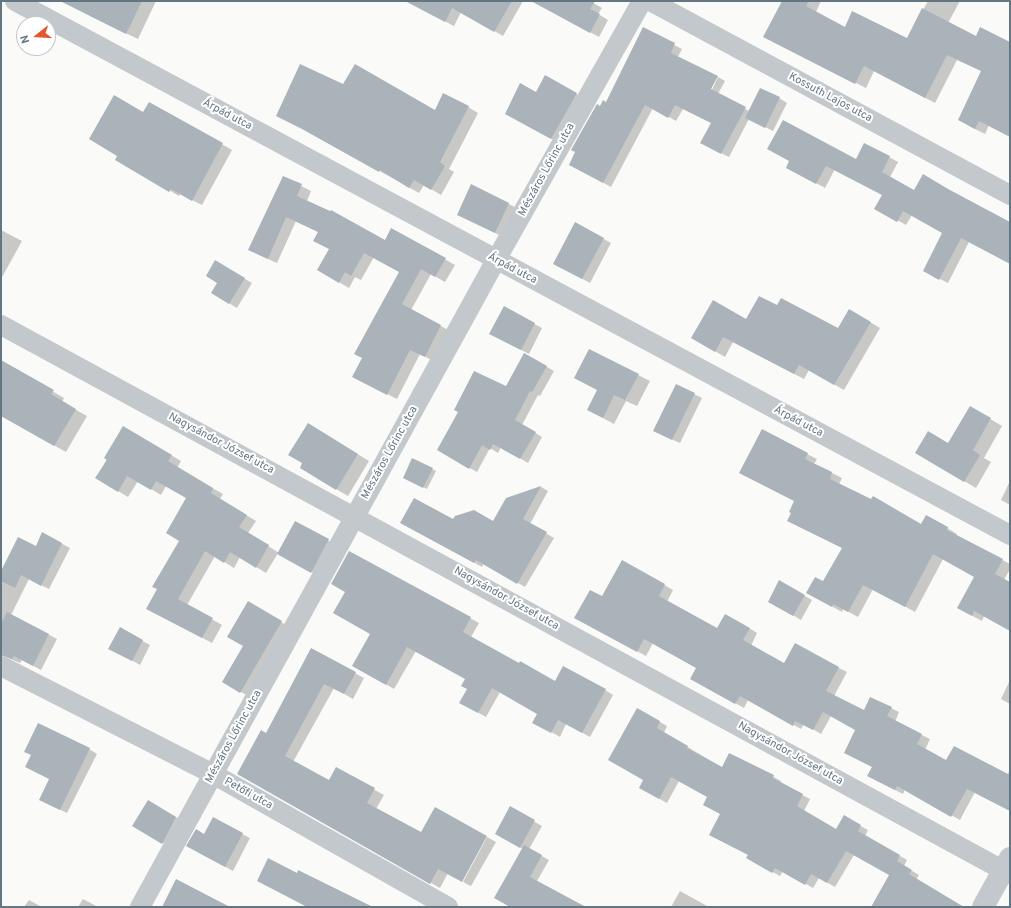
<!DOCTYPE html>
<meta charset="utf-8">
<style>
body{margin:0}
#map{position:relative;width:1011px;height:908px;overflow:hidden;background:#fafaf8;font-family:Overpass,sans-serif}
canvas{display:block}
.frame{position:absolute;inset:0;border:2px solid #657683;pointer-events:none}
.north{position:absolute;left:16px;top:16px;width:40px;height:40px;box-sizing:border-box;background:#fff;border:1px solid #c1c8cd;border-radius:50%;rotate:253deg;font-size:11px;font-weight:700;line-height:16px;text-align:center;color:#657683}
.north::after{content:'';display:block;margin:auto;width:14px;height:18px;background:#e4572e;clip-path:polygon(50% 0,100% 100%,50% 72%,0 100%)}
</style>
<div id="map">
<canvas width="1011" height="908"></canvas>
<div class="frame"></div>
<div class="north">N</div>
</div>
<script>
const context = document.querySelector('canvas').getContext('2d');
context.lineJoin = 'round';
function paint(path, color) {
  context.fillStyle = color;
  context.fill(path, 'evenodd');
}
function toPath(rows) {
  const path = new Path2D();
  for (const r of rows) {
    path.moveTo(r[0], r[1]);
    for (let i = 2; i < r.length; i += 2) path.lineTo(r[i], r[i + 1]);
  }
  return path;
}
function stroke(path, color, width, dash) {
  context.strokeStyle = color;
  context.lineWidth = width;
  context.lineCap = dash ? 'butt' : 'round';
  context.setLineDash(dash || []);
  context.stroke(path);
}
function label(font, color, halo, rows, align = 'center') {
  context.font = font + ' Overpass,sans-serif';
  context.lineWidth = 4;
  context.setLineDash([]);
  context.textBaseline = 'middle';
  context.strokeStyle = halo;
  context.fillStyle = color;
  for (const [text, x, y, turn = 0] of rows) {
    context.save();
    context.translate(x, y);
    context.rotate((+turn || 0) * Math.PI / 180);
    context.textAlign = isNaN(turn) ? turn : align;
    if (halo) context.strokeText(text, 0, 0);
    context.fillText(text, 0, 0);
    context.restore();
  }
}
paint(toPath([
 [83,1,156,1,138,39,90,16],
 [406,1,523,1,503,36,461,12,454,26],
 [532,1,590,1,602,8,598,14,608,20,599,37],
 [783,1,821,1,816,12,845,28,907,39,928,1,960,1,948,23,977,37,1010,43,1010,136,989,125,985,134,969,126,982,71,957,60,935,103,874,71,866,88,775,42],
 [643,29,682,49,678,57,708,93,710,94,718,77,725,81,718,94,749,111,779,98,787,103,773,131,749,119,729,157,709,147,712,123,683,109,676,121,653,108,611,187,570,164,600,107,607,103],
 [545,77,584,98,559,143,506,114,536,93],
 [150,103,232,150,202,205,180,194,179,196,116,159],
 [468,107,478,113,449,169,454,172,441,195,424,185,419,193,313,134,435,111],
 [889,157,898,162,890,177,915,192,924,176,1010,223,1010,263,969,242,948,283,932,275,943,233,912,215,906,225,876,208,883,195,835,169,825,188,787,167],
 [283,177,311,191,307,201,385,241,392,229,455,265,445,282,431,274,411,310,450,331,435,362,420,354,397,399,363,382,363,358,400,272,374,257,361,280,355,277,349,288,318,270,330,249,319,232,296,221,277,263,259,255],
 [472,186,517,208,503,237,466,218],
 [576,224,611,243,590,283,562,268],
 [1,230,22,241,1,279],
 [215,261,252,283,237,308,212,293,219,282],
 [777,307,838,329,850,310,880,328,844,390,809,370,804,379,733,342,725,357,692,338,747,321],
 [504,308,542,328,529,354,498,338],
 [524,354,554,371,540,396,538,395,522,425,542,437,528,463,501,447,498,453,490,448,477,472,438,450,506,388],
 [1,361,64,398,62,402,87,416,66,452,1,416],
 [638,375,650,381,637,406,626,401,614,424,588,410,598,390],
 [694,394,702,398,680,443,662,435],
 [970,407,1002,426,984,458,991,462,976,488,916,453,949,444],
 [123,427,181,461,177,468,223,494,220,499,256,521,248,533,279,553,296,522,336,545,319,576,278,553,266,573,240,557,234,568,215,556,187,605,222,625,212,643,158,614,159,589,180,540,188,498,166,486,161,495,138,481,128,497,97,478],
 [320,431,369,461,348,496,336,489],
 [807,454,817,459,814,464,842,478,839,484,922,526,927,516,957,534,956,536,1010,564,1010,569,1004,580,1010,583,1010,630,984,616,982,621,958,608,975,577,943,559,915,612,873,589,858,617,843,609,842,612,808,593,824,582,843,549,795,501,750,478],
 [432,469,436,471,427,489,407,479],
 [1010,481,1010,505,1001,500],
 [541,487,548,491,530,524,554,538,525,587,484,563,482,567,402,522,494,522,506,499],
 [43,534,70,548,49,589,29,579,11,615,57,639,41,670,22,660,20,663,1,655,1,574,36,547],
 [350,552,479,623,471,637,519,664,555,682,605,690,613,695,590,737,566,724,560,737,534,722,538,714,500,692,486,717,461,703,469,689,466,679,416,651,394,689,353,665,371,634,347,592],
 [622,561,673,590,667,602,718,630,749,628,757,633,751,646,785,664,839,668,847,672,834,696,864,712,891,708,899,712,895,722,930,739,925,750,946,762,1007,775,1010,770,1010,811,975,792,960,820,905,789,903,794,877,781,873,767,856,729,831,716,821,734,804,724,801,729,748,700,744,708,691,678,697,667,653,643,646,656,584,622,602,598],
 [780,582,812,600,801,620,769,601],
 [248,603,293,629,252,698,223,682,244,646],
 [120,629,150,645,140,665,110,648],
 [311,650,364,678,353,699,334,688,293,762,329,781,336,769,384,795,376,809,448,873,440,888,238,774,267,735],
 [1010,680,1010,704,1001,699],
 [638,709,667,726,664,733,723,768,730,754,781,781,780,783,810,799,804,811,837,830,844,817,868,830,865,836,907,860,904,866,919,875,916,880,962,907,872,907,890,875,854,855,835,887,819,878,813,888,783,871,780,876,747,858,749,855,708,797,679,781,667,803,640,788,645,780],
 [89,749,97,754,67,813,48,804],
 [149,801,184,822,170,847,134,826],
 [510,808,542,826,529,849,549,860,537,881,571,907,512,907,523,849,496,834],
 [242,834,250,838,233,871,195,850],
 [487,837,496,842,471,886,463,882],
 [680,891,707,906,707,907,671,907],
 [83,899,98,907,78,907],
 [29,900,38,905,42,907,24,907]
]), '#0003');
paint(toPath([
 [60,1,142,1,126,34],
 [405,1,512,1,494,32,452,8,445,22],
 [531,1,595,1,590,9,600,14,590,33],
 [782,1,809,1,806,6,845,27,852,11,907,38,922,8,976,36,980,27,1010,42,1010,137,979,121,975,129,958,120,981,71,947,55,925,98,864,66,855,84,763,37],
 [643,27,675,43,671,53,718,76,711,89,746,107,721,154,700,143,711,123,675,105,668,118,645,105,603,183,569,165,575,152,571,150,597,104,600,106,603,100,606,102],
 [300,64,343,84,355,64,435,110,443,93,469,106,440,162,445,166,431,190,414,180,409,188,380,170,379,172,302,129,276,116],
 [545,75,577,93,551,139,505,114,520,83,536,92],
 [760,88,780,97,765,128,745,118],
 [114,95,143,112,149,102,223,143,192,201,171,189,169,192,115,160,117,156,89,139],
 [783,120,856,159,864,143,890,156,882,172,914,190,923,174,948,189,1010,222,1010,264,961,238,939,280,923,271,942,233,903,211,897,222,874,209,882,195,826,166,816,184,786,168,789,161,767,149],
 [283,176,302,184,297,196,330,211,331,210,385,240,391,228,446,258,435,277,421,269,402,304,441,325,425,357,410,350,387,395,352,377,362,358,354,354,399,272,364,253,351,276,345,272,339,283,317,270,329,249,313,241,318,232,286,217,268,259,248,250],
 [471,184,509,203,495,233,457,215],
 [575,222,604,238,582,279,553,264],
 [215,260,245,278,229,304,211,293,217,283,206,276],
 [759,296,777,305,781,298,838,328,849,309,871,322,834,385,799,365,794,374,723,337,715,352,691,338,713,300,746,319],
 [504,306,535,323,521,350,489,334],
 [589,349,639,374,625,400,614,395,603,418,587,410,597,390,574,378],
 [524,353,547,366,532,392,530,391,515,420,536,432,520,459,493,444,490,450,482,445,469,469,437,450,458,412,454,410,474,371,506,386],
 [1,360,54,390,51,394,76,409,54,446,1,416],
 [676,384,695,393,672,440,653,431],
 [970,406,991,418,973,450,980,455,964,482,915,453,928,431,948,443],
 [308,423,358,454,336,490,300,468,302,463,288,455],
 [123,426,172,455,168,461,213,488,211,493,247,515,239,527,269,545,256,568,230,552,224,563,205,551,178,599,213,618,202,638,146,609,157,589,152,587,179,541,166,533,186,498,156,481,151,490,127,476,118,492,95,478,107,460,104,458],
 [762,429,808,453,805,459,832,472,830,479,871,499,873,496,921,524,926,515,948,527,947,530,1003,559,995,574,1010,582,1010,631,974,611,972,616,957,608,974,577,933,554,905,607,863,585,848,612,833,604,832,607,806,593,815,577,823,581,842,548,787,521,791,513,789,512,794,501,739,473],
 [412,458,433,468,423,488,403,478],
 [541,486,523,519,547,532,517,584,476,560,474,563,400,523,414,498,453,519,455,516,474,510,493,521,506,498],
 [295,521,329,539,311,573,277,554],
 [42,532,62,543,41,586,21,575,15,588,1,581,1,571,18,537,36,546],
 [349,551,471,617,463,632,519,663,520,661,555,681,563,666,606,689,582,733,558,720,551,733,532,723,537,714,492,688,478,713,459,703,467,689,461,686,465,679,407,647,386,685,352,666,370,634,333,613,345,592,331,584],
 [622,560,665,584,659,596,717,628,725,614,750,628,743,640,784,663,795,643,839,667,826,691,864,710,870,697,892,707,887,716,922,734,917,744,946,760,954,746,1010,775,1010,811,967,789,951,817,897,786,895,790,867,776,872,767,844,753,855,730,823,712,813,730,795,721,793,726,740,696,735,704,690,679,696,668,644,639,637,652,574,618,590,590,602,596],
 [779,580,805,595,793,616,768,602],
 [248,601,282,621,240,693,222,682,243,646,227,637],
 [7,612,49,634,33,666,14,656,12,659,1,655,1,624],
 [120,627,143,640,132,661,108,649],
 [311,648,356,672,344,694,324,684,285,756,329,780,336,767,375,788,367,803,421,832,435,807,487,836,462,882,438,869,430,884,237,774,261,730,266,733],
 [637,708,660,721,657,728,688,746,687,748,722,767,729,753,774,775,773,778,803,794,797,806,836,829,844,815,861,825,858,831,900,855,897,861,912,870,909,874,964,907,871,907,889,875,846,851,827,883,811,874,805,885,775,868,772,873,746,858,748,855,709,835,720,814,703,805,707,797,671,777,659,799,639,788,643,780,608,760],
 [38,723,90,748,60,810,39,800,49,779,25,767,31,755,24,752],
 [148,800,176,817,162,844,132,826],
 [510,806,535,820,520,848,495,834],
 [213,817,243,833,225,867,186,846,196,829,204,834],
 [524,845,542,855,530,877,586,907,510,907,494,898],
 [268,858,297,873,298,870,373,907,307,907,257,881],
 [176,879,230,907,162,907]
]), '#aab3b9');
stroke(toPath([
 [15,1,1010,535],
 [650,1,1010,195],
 [1,325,1010,874],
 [1,666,213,774,448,907],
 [140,907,496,260,642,1]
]), '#c3c8cc', 20);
stroke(toPath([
 [983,907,1010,858]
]), '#c3c8cc', 22);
label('11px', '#657683', '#fff', [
 ["Kossuth Lajos utca",830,98,28],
 ["Árpád utca",227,115,28],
 ["Mészáros Lőrinc utca",547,170,-61],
 ["Árpád utca",512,269,28],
 ["Árpád utca",798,422,28],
 ["Nagysándor József utca",221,444,28],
 ["Mészáros Lőrinc utca",390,453,-61],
 ["Nagysándor József utca",506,599,29],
 ["Mészáros Lőrinc utca",234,737,-61],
 ["Nagysándor József utca",790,754,29],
 ["Petőfi utca",248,794,29]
]);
</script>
